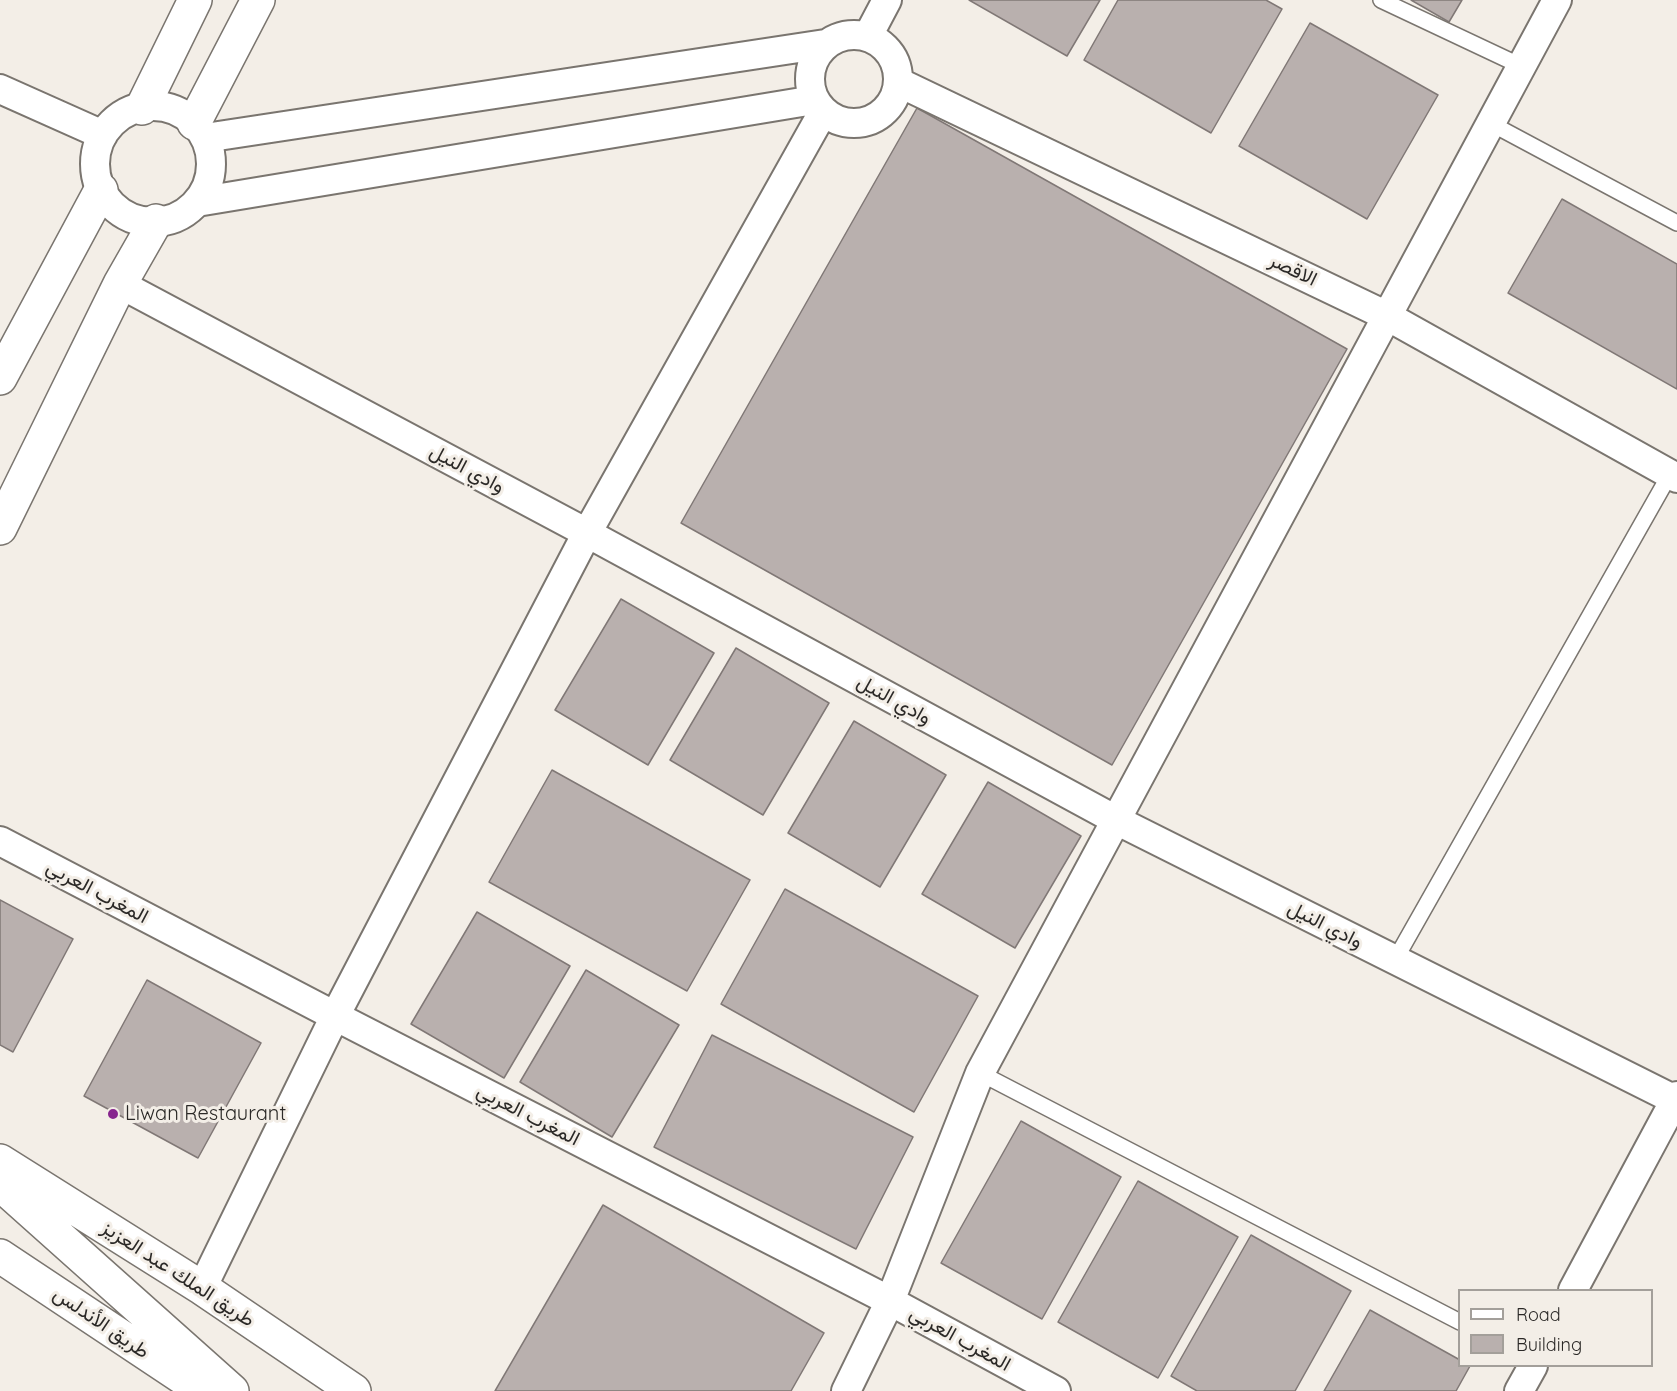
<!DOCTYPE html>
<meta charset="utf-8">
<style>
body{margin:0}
#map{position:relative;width:1677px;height:1391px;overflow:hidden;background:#f3eee7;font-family:Quicksand,sans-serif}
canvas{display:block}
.legend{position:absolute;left:1458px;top:1289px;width:195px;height:78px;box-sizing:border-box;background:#f3eee7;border:2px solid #a39f9a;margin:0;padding:8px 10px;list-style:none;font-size:18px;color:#2b2927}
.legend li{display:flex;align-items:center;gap:12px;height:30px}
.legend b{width:30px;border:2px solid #a39f9a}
</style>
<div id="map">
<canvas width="1677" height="1391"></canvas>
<ul class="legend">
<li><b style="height:8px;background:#fff"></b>Road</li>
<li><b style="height:16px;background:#b9b0ae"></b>Building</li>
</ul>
</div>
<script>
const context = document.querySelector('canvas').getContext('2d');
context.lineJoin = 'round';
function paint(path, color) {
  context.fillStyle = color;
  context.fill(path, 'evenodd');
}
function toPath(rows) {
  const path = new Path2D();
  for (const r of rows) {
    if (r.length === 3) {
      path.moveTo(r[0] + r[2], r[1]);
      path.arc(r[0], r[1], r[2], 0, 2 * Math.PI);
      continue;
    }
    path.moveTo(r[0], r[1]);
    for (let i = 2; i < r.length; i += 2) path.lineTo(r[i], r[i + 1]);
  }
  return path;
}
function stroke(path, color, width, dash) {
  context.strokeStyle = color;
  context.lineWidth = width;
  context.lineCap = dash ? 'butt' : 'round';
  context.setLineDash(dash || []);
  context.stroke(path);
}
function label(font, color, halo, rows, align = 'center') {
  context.font = font + ' Quicksand,Vazirmatn,sans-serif';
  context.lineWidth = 6;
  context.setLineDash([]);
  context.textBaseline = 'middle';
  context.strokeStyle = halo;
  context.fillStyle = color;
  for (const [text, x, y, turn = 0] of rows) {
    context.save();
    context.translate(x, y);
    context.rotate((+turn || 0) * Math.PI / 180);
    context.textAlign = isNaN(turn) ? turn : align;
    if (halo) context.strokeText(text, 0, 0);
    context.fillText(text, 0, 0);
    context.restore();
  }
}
const building = toPath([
 [969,0,1100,0,1067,56,969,0],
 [1118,0,1266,0,1282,9,1211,133,1084,60,1118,0],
 [1411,0,1462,0,1449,22,1411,0],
 [1310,23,1438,95,1367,219,1239,146,1310,23],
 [917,108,1347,349,1112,765,681,523,917,108],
 [1562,199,1677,264,1677,389,1508,293,1562,199],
 [621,599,714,653,648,765,555,710,621,599],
 [736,648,829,703,763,815,670,760,736,648],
 [854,721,946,775,880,887,788,833,854,721],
 [552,770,750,880,687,991,489,882,552,770],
 [988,782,1081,836,1015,948,922,894,988,782],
 [785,889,978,996,914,1112,721,1004,785,889],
 [0,900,73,939,13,1052,0,1045,0,900],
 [477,912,570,966,504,1078,411,1024,477,912],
 [586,970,679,1025,612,1137,520,1082,586,970],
 [147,980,261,1043,198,1158,84,1096,147,980],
 [712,1035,913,1137,856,1249,654,1147,712,1035],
 [1021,1121,1121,1177,1042,1319,941,1263,1021,1121],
 [1138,1181,1238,1237,1158,1378,1058,1322,1138,1181],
 [603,1205,824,1333,791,1391,495,1391,603,1205],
 [1251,1235,1351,1291,1295,1391,1197,1391,1171,1376,1251,1235],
 [1370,1310,1460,1360,1460,1366,1470,1366,1456,1391,1324,1391,1370,1310]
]);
paint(building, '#b9b0ae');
stroke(building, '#807876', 1.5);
const service = toPath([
 [1381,0,1521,66],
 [1490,123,1677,223],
 [1395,960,1670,474],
 [980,1073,1460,1322]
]);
const minor = toPath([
 [854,79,44],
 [868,36,887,0],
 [898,82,1387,316,1677,478],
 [0,89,103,135],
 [153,164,58],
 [205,138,825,44],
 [197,202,814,100],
 [120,284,587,533,1116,820,1677,1101],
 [0,841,335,1016,890,1301,1056,1391],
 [202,1288,335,1016,587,533,823,112],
 [1573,1290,1677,1096],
 [846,1391,890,1301,980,1073,1557,0],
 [1519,1391,1533,1366]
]);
const tertiary = toPath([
 [142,108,195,0],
 [194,123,258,0],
 [0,378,101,190],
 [0,528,120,284,156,221]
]);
const primary = toPath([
 [0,1161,202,1288,354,1391],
 [0,1184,232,1391],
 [0,1256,203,1391]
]);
stroke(service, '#7a756f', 18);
stroke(minor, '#7a756f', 32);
stroke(tertiary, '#7a756f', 36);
stroke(primary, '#7a756f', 36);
stroke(service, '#fff', 15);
stroke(minor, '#fff', 28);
stroke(tertiary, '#fff', 33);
stroke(primary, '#fff', 33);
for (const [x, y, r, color] of [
 [113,1114,6,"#87258e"]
]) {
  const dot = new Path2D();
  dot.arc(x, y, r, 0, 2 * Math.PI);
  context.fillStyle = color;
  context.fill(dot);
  stroke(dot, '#f3eee7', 2);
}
label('20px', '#2b2927', '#f3eee7', [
 ["الاقصر",1293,270,26],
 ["وادي النيل",467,469,28],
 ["وادي النيل",894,700,29],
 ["المغرب العربي",97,892,28],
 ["وادي النيل",1325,925,27],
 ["المغرب العربي",528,1115,27],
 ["طريق الملك عبد العزيز",178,1274,33],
 ["طريق الأندلس",101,1323,34],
 ["المغرب العربي",960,1339,29]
]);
label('20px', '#2b2927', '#f3eee7', [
 ["Liwan Restaurant",125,1114]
], 'left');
</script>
